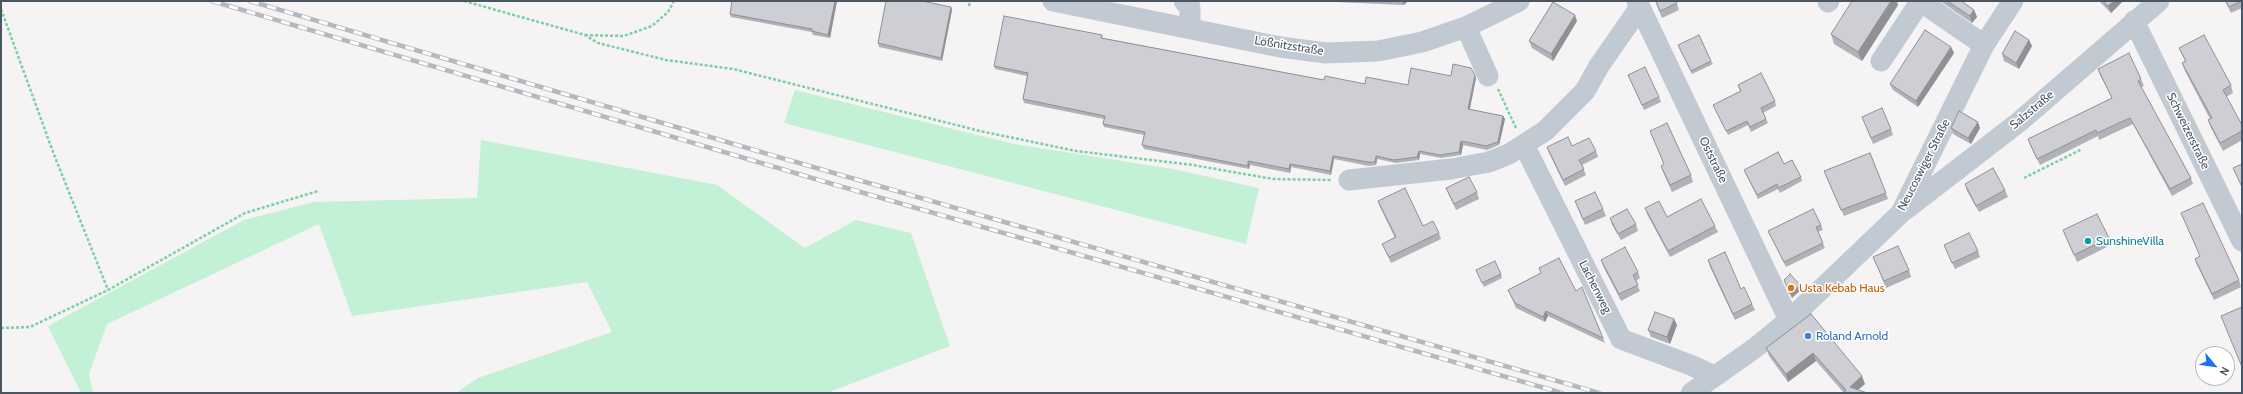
<!DOCTYPE html>
<meta charset="utf-8">
<style>
body{margin:0}
#map{position:relative;width:2243px;height:394px;overflow:hidden;background:#f5f3f3;font-family:Cabin,sans-serif}
canvas{display:block}
.frame{position:absolute;inset:0;border:2px solid #4a5661;pointer-events:none}
.north{position:absolute;left:2195px;top:346px;width:40px;height:40px;box-sizing:border-box;background:#fff;border:1px solid #b7bbc0;border-radius:50%;rotate:119deg;font-size:11px;font-weight:700;line-height:16px;text-align:center;color:#4a5661}
.north::after{content:'';display:block;margin:auto;width:14px;height:18px;background:#1a73e8;clip-path:polygon(50% 0,100% 100%,50% 72%,0 100%)}
</style>
<div id="map">
<canvas width="2243" height="394"></canvas>
<div class="frame"></div>
<div class="north">N</div>
</div>
<script>
const context = document.querySelector('canvas').getContext('2d');
context.lineJoin = 'round';
function paint(path, color) {
  context.fillStyle = color;
  context.fill(path, 'evenodd');
}
function toPath(rows) {
  const path = new Path2D();
  for (const r of rows) {
    path.moveTo(r[0], r[1]);
    for (let i = 2; i < r.length; i += 2) path.lineTo(r[i], r[i + 1]);
  }
  return path;
}
function stroke(path, color, width, dash) {
  context.strokeStyle = color;
  context.lineWidth = width;
  context.lineCap = dash ? 'butt' : 'round';
  context.setLineDash(dash || []);
  context.stroke(path);
}
function label(font, color, halo, rows, align = 'center') {
  context.font = font + ' Cabin,sans-serif';
  context.lineWidth = 3;
  context.setLineDash([]);
  context.textBaseline = 'middle';
  context.strokeStyle = halo;
  context.fillStyle = color;
  for (const [text, x, y, turn = 0] of rows) {
    context.save();
    context.translate(x, y);
    context.rotate((+turn || 0) * Math.PI / 180);
    context.textAlign = isNaN(turn) ? turn : align;
    if (halo) context.strokeText(text, 0, 0);
    context.fillText(text, 0, 0);
    context.restore();
  }
}
paint(toPath([
 [795,90,1014,144,1173,169,1259,188,1246,244,784,123],
 [481,140,717,185,805,248,856,220,911,233,950,346,827,393,456,393,478,378,612,332,587,282,352,316,319,224,107,324,89,374,93,393,81,393,48,326,244,220,314,202,477,198]
]), '#c3f1d5');
stroke(toPath([
 [464,1,585,35,598,43,666,60,733,69,980,131,1076,151,1193,165,1273,179,1331,180],
 [969,6,970,1],
 [1,9,53,152,108,290],
 [585,35,624,36,652,26,668,12,674,1],
 [1498,89,1516,128],
 [2024,178,2082,149],
 [1,328,30,327,108,290,245,213,318,191]
]), '#7ad0a6', 2.5, [3, 2]);
stroke(toPath([
 [1053,1,1280,47,1326,53,1378,51,1422,42,1466,27,1519,1],
 [1184,1,1190,7,1190,28],
 [1637,1,1789,320],
 [1920,1,1984,45],
 [1828,2,1829,1],
 [2134,21,2242,241],
 [1466,27,1488,76],
 [1881,61,1920,2],
 [1524,145,1621,339,1693,366,1714,376],
 [1349,180,1451,169,1489,162,1509,154,1545,131,1585,91,1599,66,1640,7],
 [1905,210,2019,122,2159,1],
 [1691,393,1755,348,1789,320,1901,213,1984,45,2013,1]
]), '#c1cad2', 21);
const rail = toPath([
 [212,1,829,183,1562,393],
 [250,1,754,150,1599,393]
]);
stroke(rail, '#b5b8bd', 4.5);
stroke(rail, '#fff', 3, [9]);
paint(toPath([
 [732,1,837,1,830,38,813,35,812,32,731,17,730,14],
 [1311,1,1408,1,1404,5],
 [1655,1,1676,1,1679,10,1662,18],
 [1940,1,1961,1,1974,10,1977,17,1972,23],
 [2099,1,2123,1,2111,13],
 [2225,1,2242,1,2242,8,2231,13],
 [1898,5,1862,61,1834,44,1831,34],
 [951,7,952,10,942,61,879,47,878,43],
 [1577,21,1553,61,1532,48,1529,41],
 [1102,35,1103,38,1324,80,1365,84,1408,85,1451,76,1476,78,1470,109,1503,116,1505,119,1499,145,1487,150,1463,145,1461,155,1441,158,1420,154,1419,160,1396,163,1377,159,1376,165,1369,166,1334,159,1331,175,1291,167,1290,173,1250,165,1249,169,1144,149,1142,145,1144,135,1104,127,1103,124,1104,119,1024,103,1023,99,1027,76,995,69,994,66],
 [2029,40,2032,46,2019,69,2004,61,2002,54],
 [1678,45,1711,61,1713,64,1692,74],
 [1951,47,1954,53,1918,107,1893,90,1890,84],
 [2179,48,2231,85,2233,93,2226,97,2242,125,2242,140,2223,151,2211,128,2208,120,2210,119,2185,71,2182,63,2185,61],
 [2098,69,2141,79,2144,86,2141,87,2191,178,2193,184,2172,196,2133,124,2099,140,2098,136,2040,165,2030,145,2028,139,2112,98,2100,75],
 [1628,75,1659,97,1661,102,1644,110],
 [1738,85,1775,101,1776,106,1763,113,1768,123,1751,132,1748,125,1728,135,1713,105,1740,91],
 [1862,117,1891,129,1893,135,1873,144],
 [1951,128,1980,128,1971,144,1953,134],
 [1650,131,1691,175,1693,182,1672,192,1663,172,1661,166,1664,164],
 [1572,146,1596,151,1598,157,1582,165,1586,175,1565,186,1549,153,1547,147],
 [1870,153,1888,199,1844,216,1824,171],
 [1784,164,1801,177,1802,181,1780,193,1778,189,1758,199,1746,174,1744,170],
 [1965,184,2005,190,2008,197,1979,212,1967,191],
 [1446,188,1477,192,1479,199,1456,210,1449,195],
 [1378,201,1423,226,1439,233,1441,239,1391,263,1382,244,1395,238,1380,207],
 [1575,201,1603,209,1606,216,1585,225],
 [1645,208,1667,217,1715,226,1718,232,1670,257,1647,214],
 [2181,213,2239,280,2241,287,2214,300,2197,265,2195,259,2200,256],
 [1610,218,1636,224,1638,231,1621,240,1612,225],
 [1821,225,1823,230,1818,232,1825,248,1786,267,1768,231],
 [2063,230,2109,238,2111,245,2077,262],
 [1944,245,1978,251,1980,257,1955,269],
 [1873,257,1909,270,1911,277,1886,288],
 [1601,260,1638,272,1640,278,1636,281,1640,291,1621,301,1603,266],
 [1708,260,1741,289,1752,304,1755,310,1735,320,1710,267],
 [1539,268,1576,291,1603,338,1605,343,1548,316,1545,322,1516,308,1508,290,1541,273],
 [1476,270,1501,274,1502,278,1484,287],
 [1811,314,1865,384,1858,390,1844,393,1816,361,1788,382,1769,356,1766,348],
 [1674,319,1677,325,1670,344,1651,337,1648,330]
]), '#b0b2b7');
paint(toPath([
 [835,1,837,1,830,38,828,35],
 [1402,1,1408,1,1404,5],
 [1891,1,1897,1,1898,5,1862,61,1858,52],
 [2114,1,2123,1,2111,13,2108,6],
 [951,7,952,10,942,61,941,58],
 [1974,10,1977,17,1972,23,1970,16],
 [1575,15,1577,21,1553,61,1551,54],
 [2029,40,2032,46,2019,69,2016,63],
 [1951,47,1954,53,1918,107,1916,101],
 [1475,75,1476,78,1469,112,1468,109],
 [1503,116,1505,119,1499,145,1498,142],
 [1978,122,1980,128,1971,144,1968,138],
 [1461,141,1463,145,1461,155,1459,152],
 [1419,151,1420,154,1419,160,1417,157],
 [1333,156,1334,159,1331,175,1330,171],
 [1376,156,1377,159,1376,165,1375,162],
 [1248,161,1250,165,1249,169,1248,166],
 [1290,164,1291,167,1290,173,1289,169],
 [1800,285,1802,289,1792,298,1790,294],
 [1546,311,1548,316,1545,322,1543,317],
 [1674,319,1677,325,1670,344,1667,337],
 [1813,353,1816,361,1788,382,1786,374],
 [1862,376,1865,384,1854,393,1850,387]
]), '#909195');
const building = toPath([
 [732,1,835,1,828,35,812,31,812,29,730,14,732,1],
 [886,1,922,1,951,7,941,58,878,43,886,1],
 [1656,1,1676,1,1677,3,1660,11,1656,1],
 [1852,1,1891,1,1858,52,1831,34,1852,1],
 [1947,1,1961,1,1974,10,1970,16,1947,1],
 [2103,1,2114,1,2108,6,2103,1],
 [2226,1,2241,1,2229,7,2226,1],
 [1553,2,1575,15,1551,54,1529,41,1553,2],
 [1004,16,1102,35,1101,38,1324,80,1325,76,1365,84,1366,77,1408,85,1411,68,1451,76,1453,64,1471,68,1475,75,1468,109,1503,116,1498,142,1486,146,1461,141,1459,152,1440,155,1419,151,1417,157,1394,160,1376,156,1375,162,1368,162,1333,156,1330,171,1290,164,1289,169,1248,161,1248,166,1142,145,1145,132,1103,124,1105,116,1023,99,1028,73,994,66,1004,16],
 [1925,30,1951,47,1916,101,1890,84,1925,30],
 [2015,31,2029,40,2016,63,2002,54,2015,31],
 [1699,35,1711,61,1691,71,1678,45,1699,35],
 [2204,35,2231,85,2223,90,2242,125,2242,131,2220,143,2208,120,2212,118,2182,63,2186,61,2179,48,2204,35],
 [2129,53,2141,79,2138,81,2191,178,2170,189,2130,118,2097,133,2096,130,2037,159,2028,139,2112,98,2098,69,2129,53],
 [1645,67,1659,97,1642,105,1628,75,1645,67],
 [1761,73,1775,101,1761,108,1766,119,1750,127,1747,121,1726,131,1713,105,1741,91,1738,85,1761,73],
 [1882,108,1891,129,1871,138,1862,117,1882,108],
 [1959,111,1978,122,1968,138,1951,128,1959,111],
 [1667,123,1691,175,1670,185,1661,166,1664,164,1650,131,1667,123],
 [1568,137,1572,146,1589,138,1596,151,1579,160,1584,169,1563,180,1547,147,1568,137],
 [1778,152,1784,164,1792,160,1801,177,1778,188,1777,184,1757,195,1744,170,1778,152],
 [1870,153,1886,193,1841,210,1824,171,1870,153],
 [2242,164,2242,187,2233,168,2242,164],
 [1993,168,2005,190,1976,206,1965,184,1993,168],
 [1469,177,1477,192,1454,204,1446,188,1469,177],
 [1405,188,1423,226,1433,221,1439,233,1389,257,1382,244,1396,237,1378,201,1405,188],
 [1595,192,1603,209,1583,219,1575,201,1595,192],
 [1701,199,1715,226,1668,251,1645,208,1659,201,1667,217,1701,199],
 [2203,203,2239,280,2212,294,2195,259,2200,256,2181,213,2203,203],
 [1627,209,1636,224,1618,234,1610,218,1627,209],
 [1813,209,1821,225,1816,227,1823,243,1784,262,1768,231,1813,209],
 [2097,214,2109,238,2074,255,2063,230,2097,214],
 [1969,233,1978,251,1952,263,1944,245,1969,233],
 [1898,246,1909,270,1884,281,1873,257,1898,246],
 [1625,247,1638,272,1633,275,1638,285,1619,294,1601,260,1625,247],
 [1725,252,1741,289,1744,287,1752,304,1733,314,1708,260,1725,252],
 [1559,258,1576,291,1582,287,1603,338,1546,311,1543,317,1515,303,1508,290,1541,273,1539,268,1559,258],
 [1495,261,1501,274,1482,283,1476,270,1495,261],
 [1790,274,1800,285,1790,294,1784,280,1790,274],
 [2242,307,2242,367,2221,316,2242,307],
 [1655,312,1674,319,1667,337,1648,330,1655,312],
 [1811,314,1862,376,1850,387,1867,393,1844,393,1846,390,1813,353,1786,374,1766,348,1811,314]
]);
paint(building, '#cdcfd5');
stroke(building, '#909195', 1);
for (const [x, y, r, color] of [
 [2088,241,4,"#0f9aa8"],
 [1791,288,4,"#e8710a"],
 [1808,336,4,"#3f7fe0"]
]) {
  const dot = new Path2D();
  dot.arc(x, y, r, 0, 2 * Math.PI);
  context.fillStyle = color;
  context.fill(dot);
  stroke(dot, '#fff', 1.5);
}
label('12px', '#4a5661', '#fff', [
 ["Lößnitzstraße",1289,46,9],
 ["Salzstraße",2032,110,-40],
 ["Schweizerstraße",2188,131,64],
 ["Oststraße",1713,160,64],
 ["Neucoswiger Straße",1924,165,-63],
 ["Lachenweg",1595,287,63]
]);
label('12px', '#0d838f', '#fff', [
 ["SunshineVilla",2096,241]
], 'left');
label('12px', '#c56008', '#fff', [
 ["Usta Kebab Haus",1799,288]
], 'left');
label('12px', '#366cbe', '#fff', [
 ["Roland Arnold",1816,336]
], 'left');
</script>
